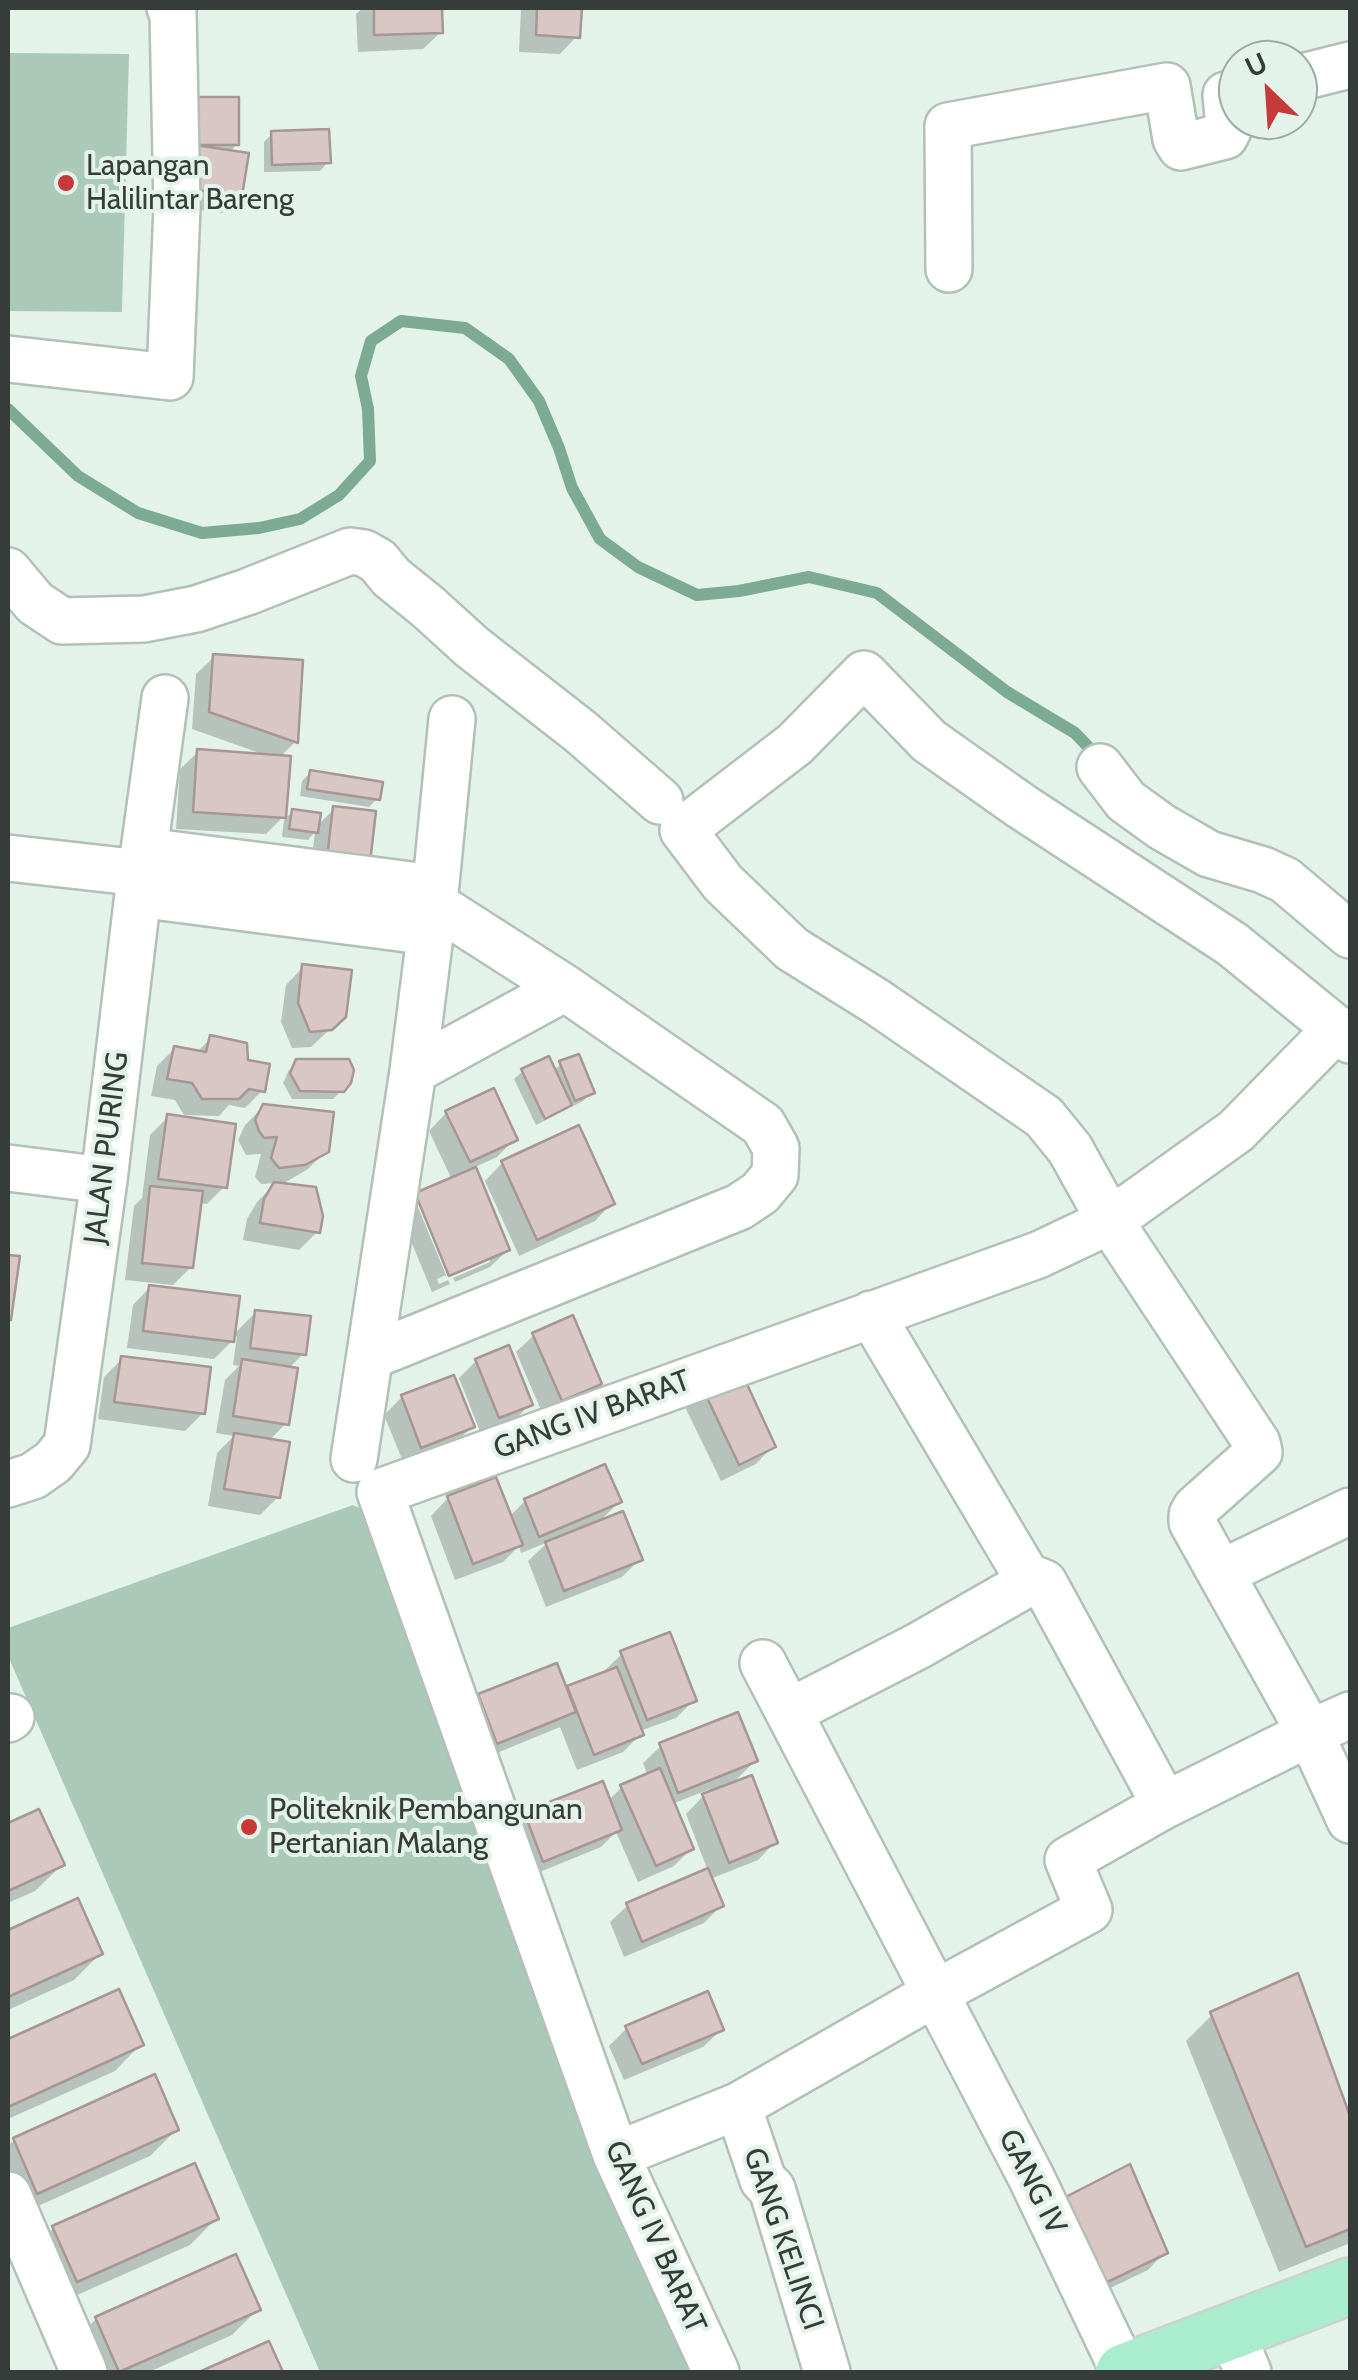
<!DOCTYPE html>
<style>
body{margin:0}
#map{position:relative;width:1358px;height:2380px;overflow:hidden;background:#e4f3ea;font-family:Cabin,sans-serif}
canvas{display:block}
.frame{position:absolute;inset:0;border:10px solid #363c39;pointer-events:none}
.north{position:absolute;left:1218px;top:40px;width:100px;height:100px;box-sizing:border-box;background:#e4f3ea;border:2px solid #9eaaa3;border-radius:50%;rotate:335deg;font-size:28px;font-weight:700;line-height:40px;text-align:center;color:#363c39}
.north::after{content:'';display:block;margin:auto;width:35px;height:45px;background:#c8393a;clip-path:polygon(50% 0,100% 100%,50% 72%,0 100%)}
</style>
<div id="map">
<canvas width="1358" height="2380"></canvas>
<div class="frame"></div>
<div class="north">U</div>
</div>
<script>
const context = document.querySelector('canvas').getContext('2d');
context.lineJoin = 'round';
function paint(path, color) {
  context.fillStyle = color;
  context.fill(path, 'evenodd');
}
function toPath(rows) {
  const path = new Path2D();
  for (const r of rows) {
    path.moveTo(r[0], r[1]);
    for (let i = 2; i < r.length; i += 2) path.lineTo(r[i], r[i + 1]);
  }
  return path;
}
function stroke(path, color, width, dash) {
  context.strokeStyle = color;
  context.lineWidth = width;
  context.lineCap = dash ? 'butt' : 'round';
  context.setLineDash(dash || []);
  context.stroke(path);
}
function label(font, color, halo, rows, align = 'center') {
  context.font = font + ' Cabin,sans-serif';
  context.lineWidth = 8;
  context.setLineDash([]);
  context.textBaseline = 'middle';
  context.strokeStyle = halo;
  context.fillStyle = color;
  for (const [text, x, y, turn = 0] of rows) {
    context.save();
    context.translate(x, y);
    context.rotate((+turn || 0) * Math.PI / 180);
    context.textAlign = isNaN(turn) ? turn : align;
    if (halo) context.strokeText(text, 0, 0);
    context.fillText(text, 0, 0);
    context.restore();
  }
}
paint(toPath([
 [8,53,129,54,122,312,8,311],
 [353,1505,379,1517,703,2372,320,2372,8,1656,8,1628]
]), '#aac9b9');
paint(toPath([
 [363,8,440,8,441,32,423,49,358,52,356,14],
 [521,8,579,8,577,36,560,54,519,52],
 [188,108,237,144,229,153,239,195,222,213,173,206],
 [272,134,328,162,320,171,264,172,264,142],
 [214,657,295,742,280,757,283,817,266,834,176,829,180,769,198,752,265,755,192,729,196,674],
 [310,773,378,798,369,807,300,796,302,781],
 [334,809,373,813,310,875,315,832,308,840,282,837,284,820,293,811,317,826],
 [303,967,344,1016,311,1047,292,1048,281,1022,286,985],
 [211,1038,246,1063,263,1090,245,1108,229,1105,219,1116,184,1115,175,1100,151,1096,157,1066,175,1048,196,1053],
 [297,1061,342,1090,333,1099,292,1099,283,1083,289,1070],
 [561,1064,592,1092,583,1101,536,1125,514,1079,523,1071,553,1071],
 [263,1107,326,1151,308,1169,281,1185,317,1232,299,1250,243,1240,247,1219,257,1202,276,1183,261,1184,255,1177,261,1154,246,1155,238,1140,245,1125],
 [446,1113,515,1139,497,1157,473,1168,508,1250,490,1267,455,1282,453,1278,490,1262,490,1256,421,1200,415,1200,446,1275,437,1279,439,1284,448,1280,450,1284,432,1292,399,1212,417,1195,452,1180,429,1131],
 [168,1117,224,1187,207,1204,199,1203,191,1267,173,1285,125,1280,134,1206,142,1198,150,1135],
 [502,1163,612,1203,595,1221,519,1256,485,1181],
 [150,1287,233,1335,256,1312,303,1354,288,1369,286,1423,269,1441,278,1497,260,1515,208,1506,217,1453,234,1436,216,1433,225,1380,239,1366,233,1365,237,1336,214,1359,127,1348,133,1305],
 [534,1335,599,1383,582,1401,544,1417,516,1352],
 [122,1359,203,1413,185,1431,98,1419,104,1377],
 [476,1361,530,1404,513,1422,481,1434,459,1378],
 [702,1387,773,1446,756,1464,721,1481,684,1405],
 [402,1397,472,1427,454,1444,404,1464,384,1415],
 [448,1498,509,1517,525,1501,619,1502,597,1524,640,1559,622,1577,546,1607,528,1561,548,1542,521,1553,519,1546,503,1562,455,1580,431,1516],
 [622,1654,694,1700,676,1718,640,1731,641,1734,623,1752,577,1770,560,1727,480,1760,462,1714,479,1696,565,1690,605,1674,604,1671],
 [661,1746,755,1761,730,1786,775,1842,758,1860,710,1879,721,1906,704,1923,624,1957,610,1922,628,1905,708,1871,686,1814,710,1789,672,1804,691,1849,674,1866,638,1882,616,1832,601,1847,525,1878,507,1832,525,1814,608,1801,622,1787,648,1776,643,1763],
 [38,1812,62,1865,35,1891,8,1903,8,1826],
 [77,1901,100,1954,74,1980,8,2010,8,1932],
 [1296,1977,1350,2124,1350,2243,1279,2272,1186,2041,1212,2015],
 [118,1992,141,2044,115,2071,8,2119,8,2041],
 [627,2028,721,2030,703,2047,624,2080,609,2046],
 [176,2130,150,2156,11,2218,8,2211,8,2146,14,2140],
 [216,2219,190,2245,50,2307,28,2254,54,2228],
 [1036,2224,1165,2252,1148,2270,1077,2304],
 [258,2309,232,2335,149,2372,82,2372,70,2345,96,2319]
]), '#0003');
stroke(toPath([
 [8,409,78,476,138,513,202,533,259,528,300,519,339,495,370,461,368,409,361,376,371,341,401,321,465,328,509,359,539,401,559,448,572,488,600,539,638,567,697,595,739,591,809,577,877,593,1007,692,1075,733,1098,757]
]), '#7caa93', 12);
const building = toPath([
 [374,8,442,8,443,33,374,35,374,8],
 [537,8,582,8,580,38,536,35,537,8],
 [195,97,239,97,239,145,195,145,195,97],
 [329,129,331,163,272,165,271,131,329,129],
 [195,145,249,153,242,196,189,189,195,145],
 [213,654,303,660,298,743,209,712,213,654],
 [197,749,291,756,286,818,193,812,197,749],
 [310,770,383,782,380,800,307,789,310,770],
 [333,806,376,811,370,863,327,858,333,806],
 [292,809,321,813,318,833,289,829,292,809],
 [302,964,352,970,346,1017,332,1030,310,1032,298,1003,302,964],
 [210,1035,247,1043,248,1060,270,1064,265,1092,249,1089,239,1099,202,1099,192,1083,167,1079,174,1046,206,1052,210,1035],
 [579,1054,595,1093,575,1101,559,1061,579,1054],
 [549,1056,572,1105,545,1119,521,1069,549,1056],
 [296,1059,349,1059,354,1070,351,1083,344,1092,300,1091,290,1073,296,1059],
 [494,1088,518,1140,470,1162,445,1111,494,1088],
 [263,1104,334,1112,329,1152,305,1165,279,1168,271,1158,277,1137,264,1138,259,1131,255,1120,263,1104],
 [167,1114,236,1124,227,1188,158,1179,167,1114],
 [579,1125,615,1204,537,1240,501,1161,579,1125],
 [476,1167,510,1250,449,1276,415,1193,476,1167],
 [274,1182,316,1187,323,1216,320,1233,260,1223,264,1199,274,1182],
 [150,1186,203,1191,193,1268,142,1263,150,1186],
 [8,1255,20,1256,11,1320,8,1320,8,1255],
 [149,1285,240,1296,234,1342,143,1331,149,1285],
 [255,1310,311,1316,306,1355,250,1348,255,1310],
 [573,1315,602,1384,562,1401,532,1333,573,1315],
 [509,1345,533,1405,499,1418,475,1359,509,1345],
 [121,1356,211,1367,205,1414,114,1402,121,1356],
 [242,1359,298,1368,289,1425,233,1416,242,1359],
 [739,1367,776,1447,739,1465,701,1385,739,1367],
 [454,1375,475,1427,421,1448,401,1395,454,1375],
 [234,1433,290,1442,280,1498,224,1489,234,1433],
 [605,1464,622,1502,539,1537,524,1499,605,1464],
 [496,1477,523,1545,473,1564,447,1496,496,1477],
 [623,1511,643,1560,564,1591,545,1542,623,1511],
 [670,1632,697,1701,647,1720,620,1651,670,1632],
 [557,1663,576,1712,497,1744,478,1694,557,1663],
 [617,1667,644,1735,594,1755,567,1686,617,1667],
 [738,1712,758,1761,678,1793,659,1743,738,1712],
 [660,1768,694,1849,656,1866,620,1785,660,1768],
 [752,1775,778,1843,729,1863,702,1794,752,1775],
 [603,1781,622,1830,543,1862,524,1812,603,1781],
 [39,1809,65,1865,8,1891,8,1823,39,1809],
 [708,1868,724,1906,642,1942,626,1903,708,1868],
 [78,1898,103,1954,8,1997,8,1930,78,1898],
 [1298,1973,1350,2116,1350,2229,1306,2247,1210,2012,1298,1973],
 [119,1989,144,2045,8,2107,8,2039,119,1989],
 [708,1991,724,2030,642,2064,625,2026,708,1991],
 [155,2074,179,2130,37,2194,13,2138,155,2074],
 [195,2163,219,2219,77,2282,52,2226,195,2163],
 [1130,2164,1168,2253,1095,2288,1052,2204,1130,2164],
 [236,2254,261,2310,119,2372,95,2317,236,2254],
 [269,2341,283,2372,199,2372,269,2341]
]);
paint(building, '#d8c7c5');
stroke(building, '#a69694', 2.5);
const minor = toPath([
 [1298,78,1350,65],
 [949,269,948,126,1167,86,1176,139,1181,147,1225,136,1229,128,1226,95,1238,92],
 [8,359,170,377,177,207,173,12,170,8],
 [8,571,35,603,62,621,144,619,196,609,247,592,350,551,364,553,378,561,391,577,428,607,472,647,581,732,660,801],
 [1100,767,1126,801,1162,827,1209,854,1263,870,1285,880,1350,935],
 [145,851,435,888],
 [8,858,141,873],
 [138,894,430,932],
 [1336,1029,1236,1131,1110,1221,1070,1149,1044,1117,877,1002,792,949,723,883,683,830,795,744,864,674,929,741,1021,806,1232,944,1350,1040],
 [413,1071,565,988],
 [8,1168,104,1180],
 [871,1314,1030,1582],
 [371,1356,739,1207,760,1193,775,1175,776,1148,763,1125,565,988,434,904],
 [354,1459,413,1071,434,904,452,719],
 [8,1484,33,1476,53,1462,67,1445,104,1180,138,894,165,698],
 [1221,1573,1350,1511],
 [763,1663,1031,2177,1124,2372],
 [789,1712,918,1646,1030,1582,1037,1580,1044,1583,1165,1805],
 [8,1719,11,1717],
 [738,2106,763,2180,772,2189,827,2372],
 [616,2155,738,2106,934,1994,1089,1910,1068,1860,1165,1805,1310,1733,1350,1715],
 [8,2195,84,2372],
 [1231,2332,1248,2372],
 [716,2372,616,2155,380,1492,1038,1255,1110,1221,1257,1443,1259,1452,1196,1508,1192,1515,1192,1522,1310,1733,1350,1820]
]);
const major = toPath([
 [1124,2372,1350,2286]
]);
stroke(minor, '#b2c0b8', 50);
stroke(major, '#cfd0cf', 60);
stroke(minor, '#fff', 45);
stroke(major, '#a9edce', 55);
for (const [x, y, r, color] of [
 [66,183,10,"#c8393a"],
 [249,1827,10,"#c8393a"]
]) {
  const dot = new Path2D();
  dot.arc(x, y, r, 0, 2 * Math.PI);
  context.fillStyle = color;
  context.fill(dot);
  stroke(dot, '#e4f3ea', 4);
}
label('30px', '#363c39', '#e4f3ea', [
 ["Lapangan",86,166],
 ["Halilintar Bareng",86,200],
 ["Politeknik Pembangunan",269,1810],
 ["Pertanian Malang",269,1844]
], 'left');
label('30px', '#363c39', '#e4f3ea', [
 ["JALAN PURING",107,1148,-83],
 ["GANG IV BARAT",592,1415,-20],
 ["GANG IV",1032,2182,63],
 ["GANG IV BARAT",655,2237,66],
 ["GANG KELINCI",783,2239,71]
]);
</script>
